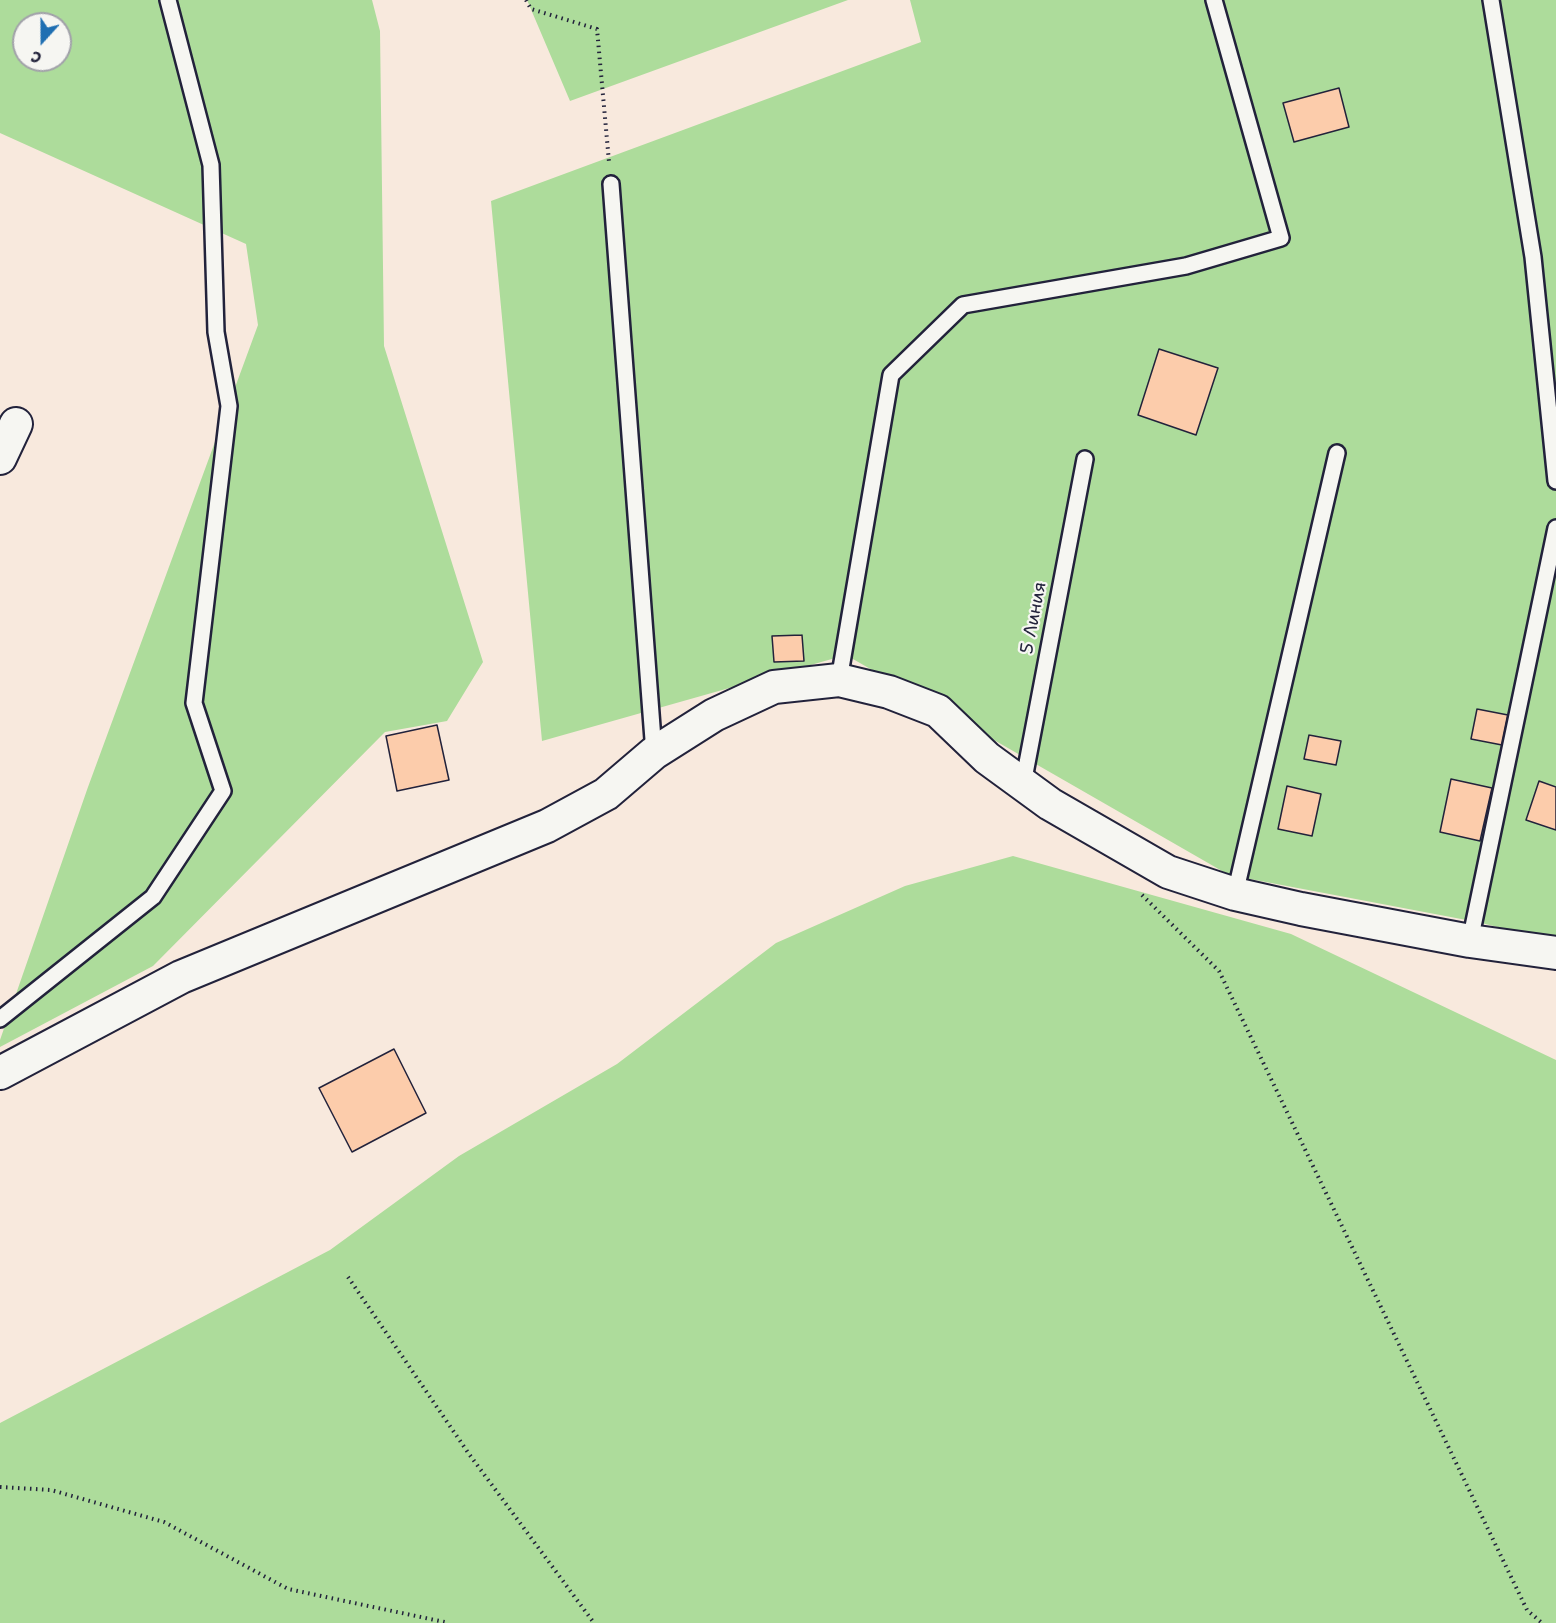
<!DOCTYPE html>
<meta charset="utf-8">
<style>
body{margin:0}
#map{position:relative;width:1556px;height:1623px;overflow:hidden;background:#f8e9dd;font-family:"Shantell Sans",sans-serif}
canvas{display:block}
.north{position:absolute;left:12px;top:12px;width:60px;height:60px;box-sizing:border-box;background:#f6f6f2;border:2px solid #a1a1a9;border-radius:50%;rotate:201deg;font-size:16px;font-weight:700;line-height:24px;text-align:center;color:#22223b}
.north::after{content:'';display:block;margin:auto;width:21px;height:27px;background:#1f6fb2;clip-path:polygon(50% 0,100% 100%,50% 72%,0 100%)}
</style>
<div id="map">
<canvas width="1556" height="1623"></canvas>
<div class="north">С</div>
</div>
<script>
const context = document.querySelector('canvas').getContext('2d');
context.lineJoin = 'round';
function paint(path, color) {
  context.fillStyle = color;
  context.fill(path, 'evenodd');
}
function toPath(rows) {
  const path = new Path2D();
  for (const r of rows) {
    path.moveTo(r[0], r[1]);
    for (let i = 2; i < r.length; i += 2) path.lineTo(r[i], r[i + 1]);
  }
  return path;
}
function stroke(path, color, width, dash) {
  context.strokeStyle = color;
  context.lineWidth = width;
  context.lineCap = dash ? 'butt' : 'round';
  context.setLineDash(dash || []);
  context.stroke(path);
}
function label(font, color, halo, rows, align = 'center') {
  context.font = font + ' "Shantell Sans",sans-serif';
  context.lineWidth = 4.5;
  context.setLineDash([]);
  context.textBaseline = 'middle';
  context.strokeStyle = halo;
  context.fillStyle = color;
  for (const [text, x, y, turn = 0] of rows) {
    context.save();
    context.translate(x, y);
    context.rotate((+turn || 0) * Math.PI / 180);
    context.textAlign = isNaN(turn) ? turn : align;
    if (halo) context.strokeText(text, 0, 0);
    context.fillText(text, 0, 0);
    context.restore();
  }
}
paint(toPath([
 [0,0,372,0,380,31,384,346,483,662,447,721,385,732,153,966,0,1047,0,1040,88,787,258,325,246,244,0,133],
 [24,24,60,24,60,60,24,60],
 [527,0,848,0,570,101],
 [910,0,1556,0,1556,941,1477,922,1229,875,846,655,542,741,491,201,921,42],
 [1013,856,1291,934,1556,1060,1556,1623,0,1623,0,1423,330,1250,459,1156,617,1064,776,943,905,886]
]), '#addc9b');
const building = toPath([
 [1339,88,1349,127,1294,142,1283,103,1339,88],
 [1159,349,1218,368,1196,435,1138,415,1159,349],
 [802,635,804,661,774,662,772,636,802,635],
 [1477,709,1508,715,1502,745,1471,739,1477,709],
 [437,725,449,780,397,791,386,736,437,725],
 [1309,735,1341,741,1336,765,1304,759,1309,735],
 [1451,779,1492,788,1480,841,1440,832,1451,779],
 [1539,781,1556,787,1556,830,1526,820,1539,781],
 [1287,786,1321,794,1312,836,1278,829,1287,786],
 [394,1049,426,1113,352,1152,319,1088,394,1049]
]);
paint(building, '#fcccab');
stroke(building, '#22223b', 1.5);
const service = toPath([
 [1491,0,1533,257,1556,481],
 [611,184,654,753],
 [839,680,891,375,963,305,1186,266,1281,238,1214,0],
 [1023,784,1085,459],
 [1235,894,1337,453],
 [1470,941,1556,528],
 [0,1019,153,897,223,791,194,703,229,406,216,332,211,165,168,0]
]);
const minor = toPath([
 [0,458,16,424],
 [0,1073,181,977,547,826,606,794,654,753,714,715,774,687,839,680,889,692,938,711,987,758,1050,804,1168,872,1235,894,1301,909,1470,941,1556,953]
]);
stroke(service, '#22223b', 20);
stroke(minor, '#22223b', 36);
stroke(toPath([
 [526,0,531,9,597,29,609,162],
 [1142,895,1219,971,1527,1610,1542,1623],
 [348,1277,469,1454,594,1623],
 [0,1487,51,1490,164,1522,288,1589,449,1623]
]), '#22223b', 4, [1.5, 4.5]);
stroke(service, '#f6f6f2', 15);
stroke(minor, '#f6f6f2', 32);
label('18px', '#22223b', '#f6f6f2', [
 ["5 Линия",1034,618,-79]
]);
</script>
